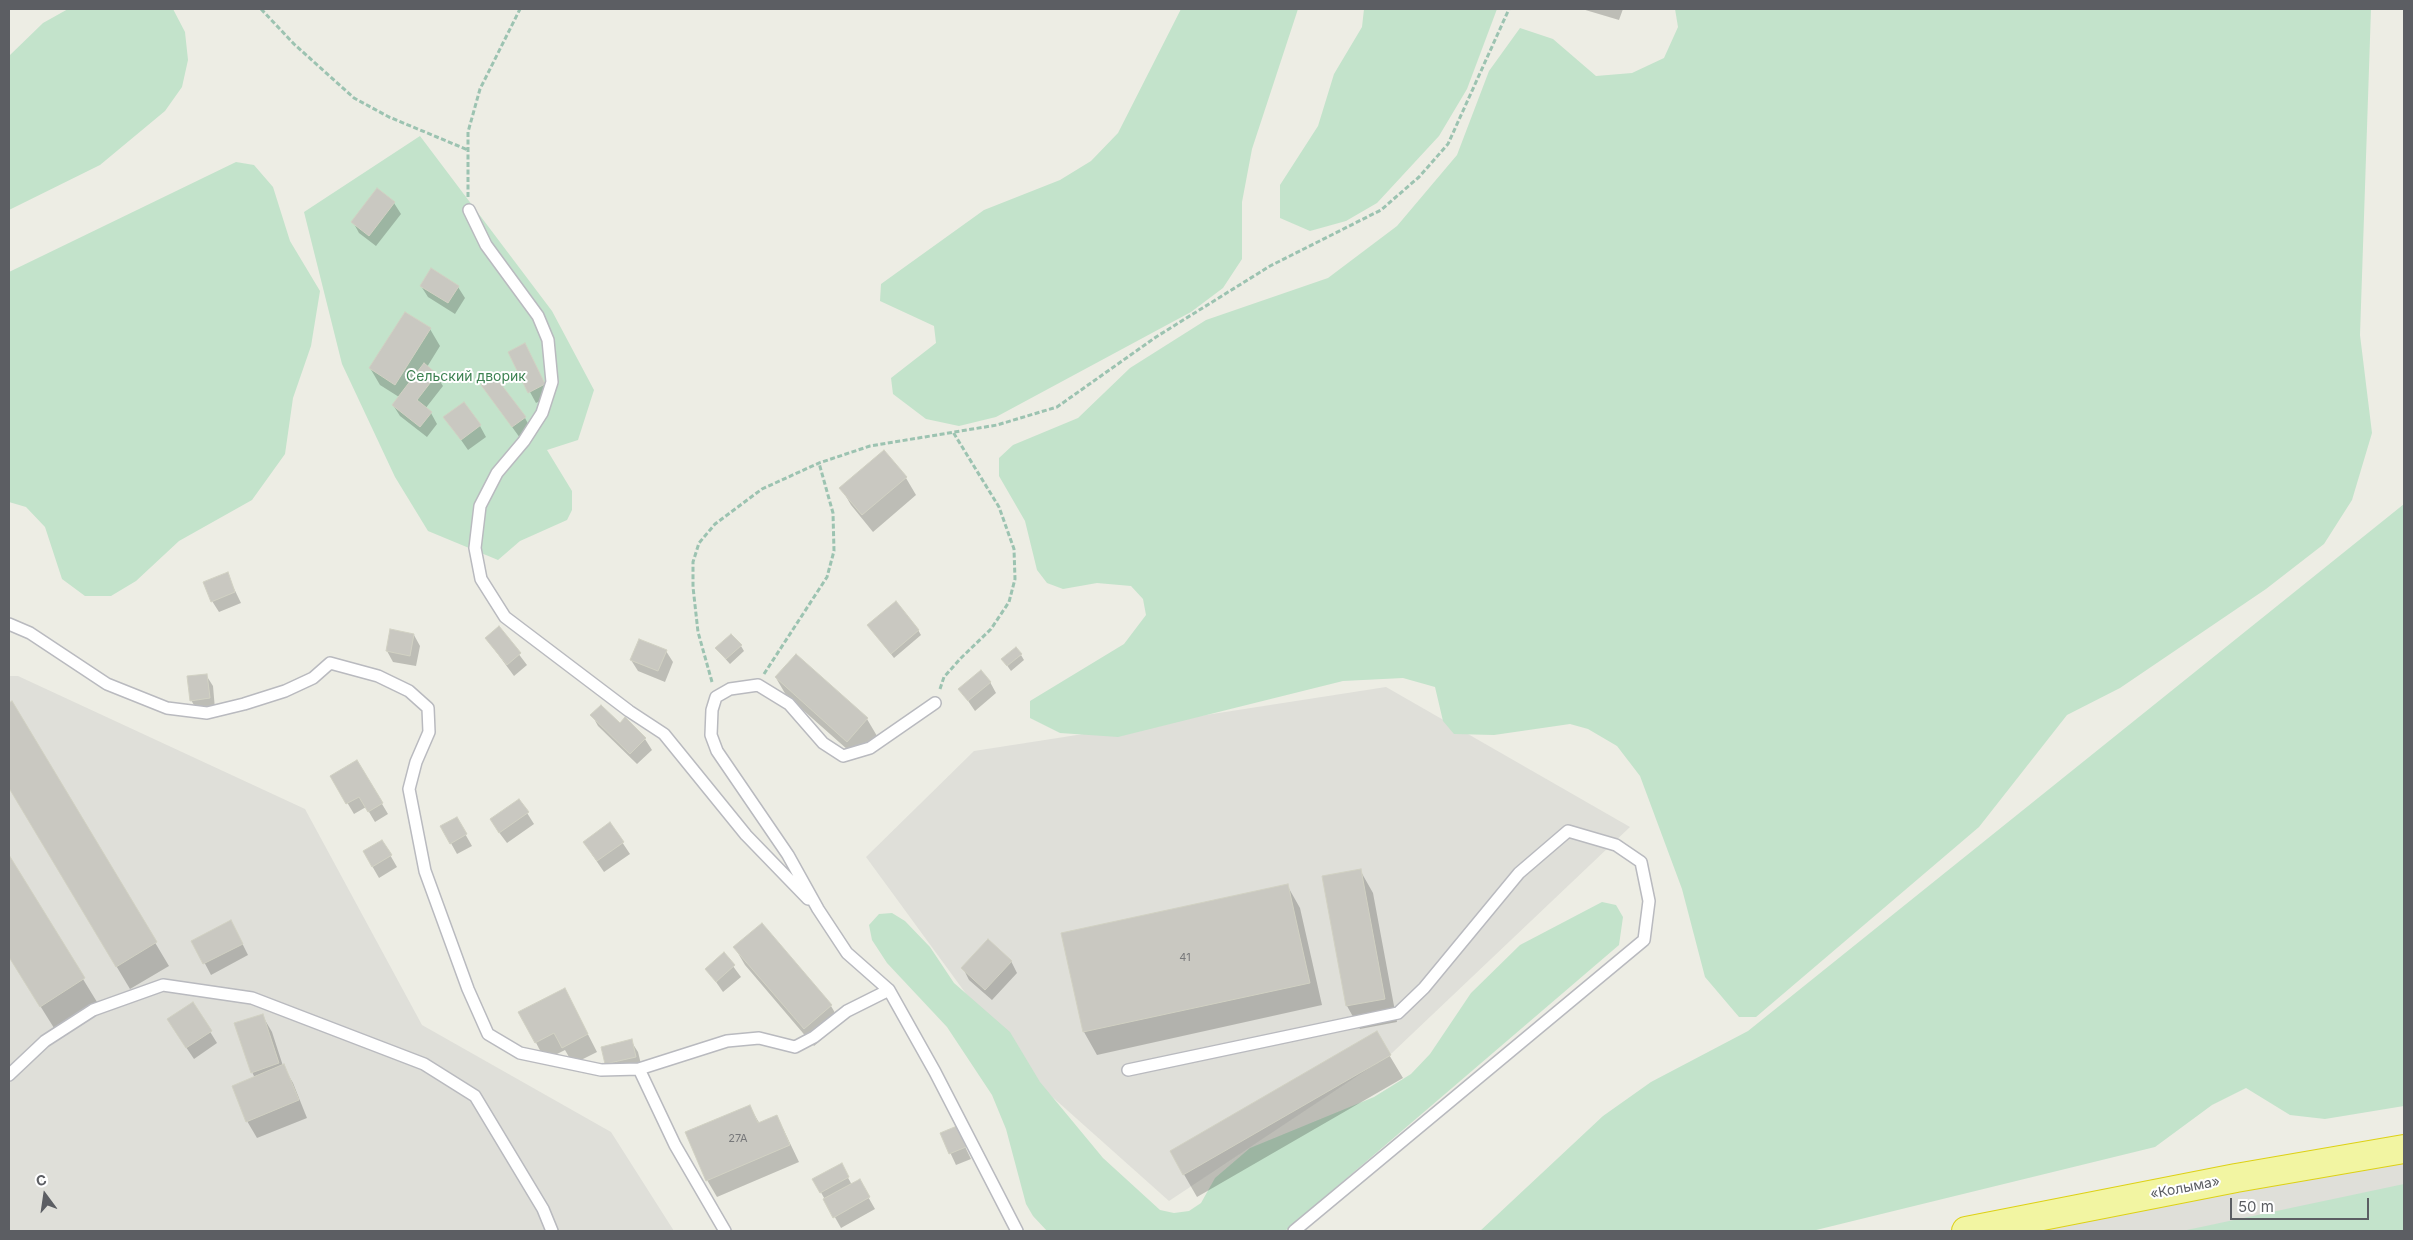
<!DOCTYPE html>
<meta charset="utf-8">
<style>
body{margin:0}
#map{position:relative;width:2413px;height:1240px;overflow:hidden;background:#edede4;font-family:Inter,sans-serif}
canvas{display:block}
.frame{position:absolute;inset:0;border:10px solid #5c5e63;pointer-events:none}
.north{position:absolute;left:20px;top:1170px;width:50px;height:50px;-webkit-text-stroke:4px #fff;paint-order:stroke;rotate:346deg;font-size:14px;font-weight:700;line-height:20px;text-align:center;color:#5c5e63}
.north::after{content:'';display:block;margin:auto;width:18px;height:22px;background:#5c5e63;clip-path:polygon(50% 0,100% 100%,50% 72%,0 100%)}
.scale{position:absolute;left:2230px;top:1198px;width:139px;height:22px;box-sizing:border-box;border:2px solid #5c5e63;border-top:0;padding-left:6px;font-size:15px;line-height:18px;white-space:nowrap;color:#5c5e63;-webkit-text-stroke:4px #fff;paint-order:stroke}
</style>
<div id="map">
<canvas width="2413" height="1240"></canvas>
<div class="frame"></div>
<div class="north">С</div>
<div class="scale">50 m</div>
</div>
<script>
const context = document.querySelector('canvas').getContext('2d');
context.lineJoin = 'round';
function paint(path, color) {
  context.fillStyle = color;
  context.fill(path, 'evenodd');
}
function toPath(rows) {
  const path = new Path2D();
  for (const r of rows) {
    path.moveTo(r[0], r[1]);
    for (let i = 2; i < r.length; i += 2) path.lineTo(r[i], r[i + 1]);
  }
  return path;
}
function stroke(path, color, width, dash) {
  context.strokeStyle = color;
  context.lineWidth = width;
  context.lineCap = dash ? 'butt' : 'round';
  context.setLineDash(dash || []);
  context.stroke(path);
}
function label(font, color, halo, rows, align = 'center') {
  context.font = font + ' Inter,sans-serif';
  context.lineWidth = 4;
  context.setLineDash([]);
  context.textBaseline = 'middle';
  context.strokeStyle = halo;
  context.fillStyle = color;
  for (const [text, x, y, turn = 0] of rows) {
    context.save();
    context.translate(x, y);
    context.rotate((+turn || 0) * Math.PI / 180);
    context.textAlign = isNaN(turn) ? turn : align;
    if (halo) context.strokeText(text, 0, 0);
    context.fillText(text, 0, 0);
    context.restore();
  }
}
paint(toPath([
 [9,676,18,676,305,809,422,1025,611,1132,674,1231,9,1231],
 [1386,687,1630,827,1392,1053,1169,1201,1021,1069,866,857,974,751],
 [2404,1149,2404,1231,1966,1231]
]), '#dfdfd9');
paint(toPath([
 [68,9,173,9,185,32,188,60,182,87,165,111,100,165,9,210,9,56,43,23],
 [1181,9,1298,9,1252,149,1242,202,1242,259,1223,288,1191,312,996,417,959,426,926,419,893,394,891,378,936,343,934,326,880,301,881,284,984,210,1060,180,1091,161,1118,133],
 [1364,9,1497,9,1467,89,1439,136,1377,203,1346,221,1310,231,1280,218,1280,185,1318,126,1334,74,1362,27],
 [1675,9,2371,9,2360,335,2372,433,2352,500,2324,544,2266,589,2120,688,2067,715,1979,827,1756,1017,1739,1017,1705,977,1682,889,1640,776,1617,746,1588,729,1570,724,1494,735,1454,734,1443,721,1435,687,1403,678,1343,681,1118,737,1060,733,1030,718,1030,701,1124,644,1146,615,1143,599,1131,586,1097,583,1063,589,1047,583,1037,570,1025,521,999,476,999,458,1013,445,1078,418,1130,368,1206,320,1328,278,1397,226,1457,155,1489,71,1520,28,1553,39,1596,76,1632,73,1664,58,1678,27],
 [420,136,552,311,594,390,578,440,547,450,572,491,572,510,567,520,520,541,498,560,428,531,395,477,342,364,304,212],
 [236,162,254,165,273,187,290,241,320,291,311,346,293,398,285,454,252,500,179,541,136,581,111,596,85,596,62,579,45,527,26,507,9,502,9,272],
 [2404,504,2404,1106,2325,1119,2290,1115,2246,1088,2212,1105,2155,1147,1812,1231,1480,1231,1603,1116,1651,1082,1748,1031],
 [1602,902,1616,905,1623,917,1619,945,1285,1231,1047,1231,1033,1216,1026,1204,1006,1129,992,1095,947,1027,887,963,872,940,869,925,879,914,892,913,905,921,930,947,954,983,1010,1032,1040,1082,1103,1158,1160,1210,1174,1213,1189,1211,1201,1203,1215,1178,1250,1148,1374,1097,1411,1074,1430,1054,1471,993,1520,945],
 [2404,1184,2404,1231,2182,1231]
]), '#c3e3cb');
paint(toPath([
 [1582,9,1623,9,1619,20],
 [377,190,394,203,401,214,376,246,359,233,353,222],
 [421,286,458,287,465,298,455,314,428,297],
 [405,313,430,329,440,346,427,367,436,375,443,386,425,409,431,413,437,424,427,437,400,416,393,405,399,397,380,385,370,368],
 [530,356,550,396,536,403,530,392],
 [482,385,525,418,531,429,520,438],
 [445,417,480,426,486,437,468,450],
 [884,452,906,478,916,495,873,532,851,505,841,488],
 [227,574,241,603,219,612,212,601],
 [869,626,918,630,921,635,894,658],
 [499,628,527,665,514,676,486,638],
 [414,635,420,646,416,666,393,662,387,651],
 [741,646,744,651,730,664,720,653],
 [666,651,673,662,665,682,638,671,631,660],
 [796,655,867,719,877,736,857,758,786,695,776,678],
 [1021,655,1024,660,1011,671,1006,664],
 [206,675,213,686,215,709,198,712,191,700],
 [990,682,996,693,975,711,960,689],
 [12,703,169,966,130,989,9,787,9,704],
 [592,715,620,725,645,739,652,750,637,764,598,726],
 [357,762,388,814,375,822,366,807,354,814,332,777],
 [519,800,534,824,507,843,498,831],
 [456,818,472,846,457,854,442,827],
 [610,824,630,854,604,872,591,853],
 [382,841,397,867,379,878,364,852],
 [9,858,97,1002,54,1028,9,956],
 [1360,870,1373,893,1397,1022,1360,1029,1347,1006,1324,877],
 [1287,885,1300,908,1322,1005,1097,1055,1084,1032],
 [237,933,248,955,211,975,193,941],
 [735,948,831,1006,841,1023,814,1046,745,965],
 [724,954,741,977,723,992,707,969],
 [1011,961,1017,973,992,1000,969,980,963,968],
 [193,1004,217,1043,194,1059,175,1031],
 [574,1007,597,1052,573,1064,565,1050,545,1060,520,1012],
 [262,1015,272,1032,283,1066,293,1083,307,1118,257,1138,247,1121,255,1078,252,1072],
 [1376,1033,1403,1078,1197,1197,1171,1152],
 [631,1041,638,1052,642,1068,613,1074,607,1063],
 [749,1106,760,1124,777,1116,799,1162,717,1197,707,1180],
 [956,1128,971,1159,956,1165,941,1133],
 [841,1165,852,1185,859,1181,875,1209,841,1228,814,1180]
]), '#0003');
const building = toPath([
 [377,188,395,202,369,236,351,222,377,188],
 [431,268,459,286,448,303,420,286,431,268],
 [405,312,431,328,395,385,369,368,405,312],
 [525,343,545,384,528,393,508,352,525,343],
 [424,363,437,374,417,400,432,412,420,427,392,405,424,363],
 [494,375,526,417,512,427,481,385,494,375],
 [464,402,481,425,461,440,443,417,464,402],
 [884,450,907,477,862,515,839,488,884,450],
 [228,572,235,592,211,602,203,582,228,572],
 [896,601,919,630,891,654,867,625,896,601],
 [499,626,521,653,507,665,485,638,499,626],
 [390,629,414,634,410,656,386,651,390,629],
 [731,634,742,645,726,659,715,648,731,634],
 [639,639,667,650,658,671,630,660,639,639],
 [1016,647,1022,654,1007,666,1001,659,1016,647],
 [796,654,868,718,847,742,775,677,796,654],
 [981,670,991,682,968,701,958,689,981,670],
 [207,674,210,698,190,701,187,676,207,674],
 [12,701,157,942,116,967,9,788,9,703,12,701],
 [601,705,620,723,625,717,646,738,630,754,590,715,601,705],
 [357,760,383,803,368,812,359,797,346,804,330,776,357,760],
 [519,799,529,812,499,833,490,819,519,799],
 [457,817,467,834,450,844,440,826,457,817],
 [610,822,624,842,597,861,583,842,610,822],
 [382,840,392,855,372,867,363,851,382,840],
 [9,855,85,978,40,1007,9,957,9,855],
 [1361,869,1385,999,1346,1006,1322,876,1361,869],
 [1288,884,1310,983,1083,1032,1061,933,1288,884],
 [231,920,243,944,203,964,191,941,231,920],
 [762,923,832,1005,804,1029,733,947,762,923],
 [988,939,1012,961,985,990,961,968,988,939],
 [724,952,735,965,716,982,705,969,724,952],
 [565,988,588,1034,562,1048,554,1033,535,1043,518,1012,565,988],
 [193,1002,212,1031,186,1048,167,1019,193,1002],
 [263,1014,279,1063,251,1073,234,1023,263,1014],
 [1377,1031,1391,1055,1183,1175,1170,1151,1377,1031],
 [632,1039,636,1057,605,1064,601,1047,632,1039],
 [284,1064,299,1100,246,1122,232,1086,284,1064],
 [750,1105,758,1123,777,1115,790,1145,706,1181,685,1132,750,1105],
 [957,1126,966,1147,949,1154,940,1133,957,1126],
 [842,1163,849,1177,820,1193,812,1179,842,1163],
 [860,1179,870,1197,833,1218,823,1199,860,1179]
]);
paint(building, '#c9c8c1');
stroke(building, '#d1d1c3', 1);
const service = toPath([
 [469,210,486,245,538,316,548,340,552,382,542,413,524,441,497,473,480,506,475,548,481,579,505,617,629,711,664,734,746,835,808,899],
 [9,624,30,633,107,684,167,708,207,713,244,704,285,691,313,678,330,663,378,676,409,691,428,708,429,732,416,762,409,789,425,871,468,989,488,1034,520,1053,601,1070,639,1069,727,1041,759,1038,795,1047,814,1037,847,1011,889,990],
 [935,703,870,748,843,756,823,743,789,704,758,685,730,689,716,697,712,710,711,735,717,751,788,855,818,909,847,953,889,990,935,1072,1017,1231],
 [639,1069,675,1145,725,1231],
 [1128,1070,1398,1013,1424,988,1519,873,1568,831,1616,845,1641,862,1649,901,1644,940,1294,1231],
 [9,1075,45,1041,93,1010,163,985,252,998,424,1064,475,1096,543,1209,552,1231]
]);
const trunk = toPath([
 [1966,1231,2236,1178,2404,1149]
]);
stroke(service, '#b9babf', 14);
stroke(trunk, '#ddd115', 30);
stroke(toPath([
 [261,9,294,44,354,98,389,117,468,150],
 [468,197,468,132,480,89,520,9],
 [764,674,827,577,834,551,833,513,819,463],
 [712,682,698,632,693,587,693,562,699,543,715,524,762,489,819,463,870,446,997,425,1057,407,1156,337,1270,266,1381,210,1419,177,1448,144,1509,9],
 [940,689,944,677,961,658,991,629,1009,602,1015,579,1014,549,999,507,953,432]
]), '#9cc3b1', 3, [5, 2.5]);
stroke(service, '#fff', 11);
stroke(trunk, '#f2f5a2', 28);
label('11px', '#77787a', null, [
 ["41",1185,958],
 ["27А",738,1139]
]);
label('14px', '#3d8252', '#fff', [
 ["Сельский дворик",466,377]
]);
label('14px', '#5c5e63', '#fff', [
 ["«Колыма»",2185,1188,-11]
]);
</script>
